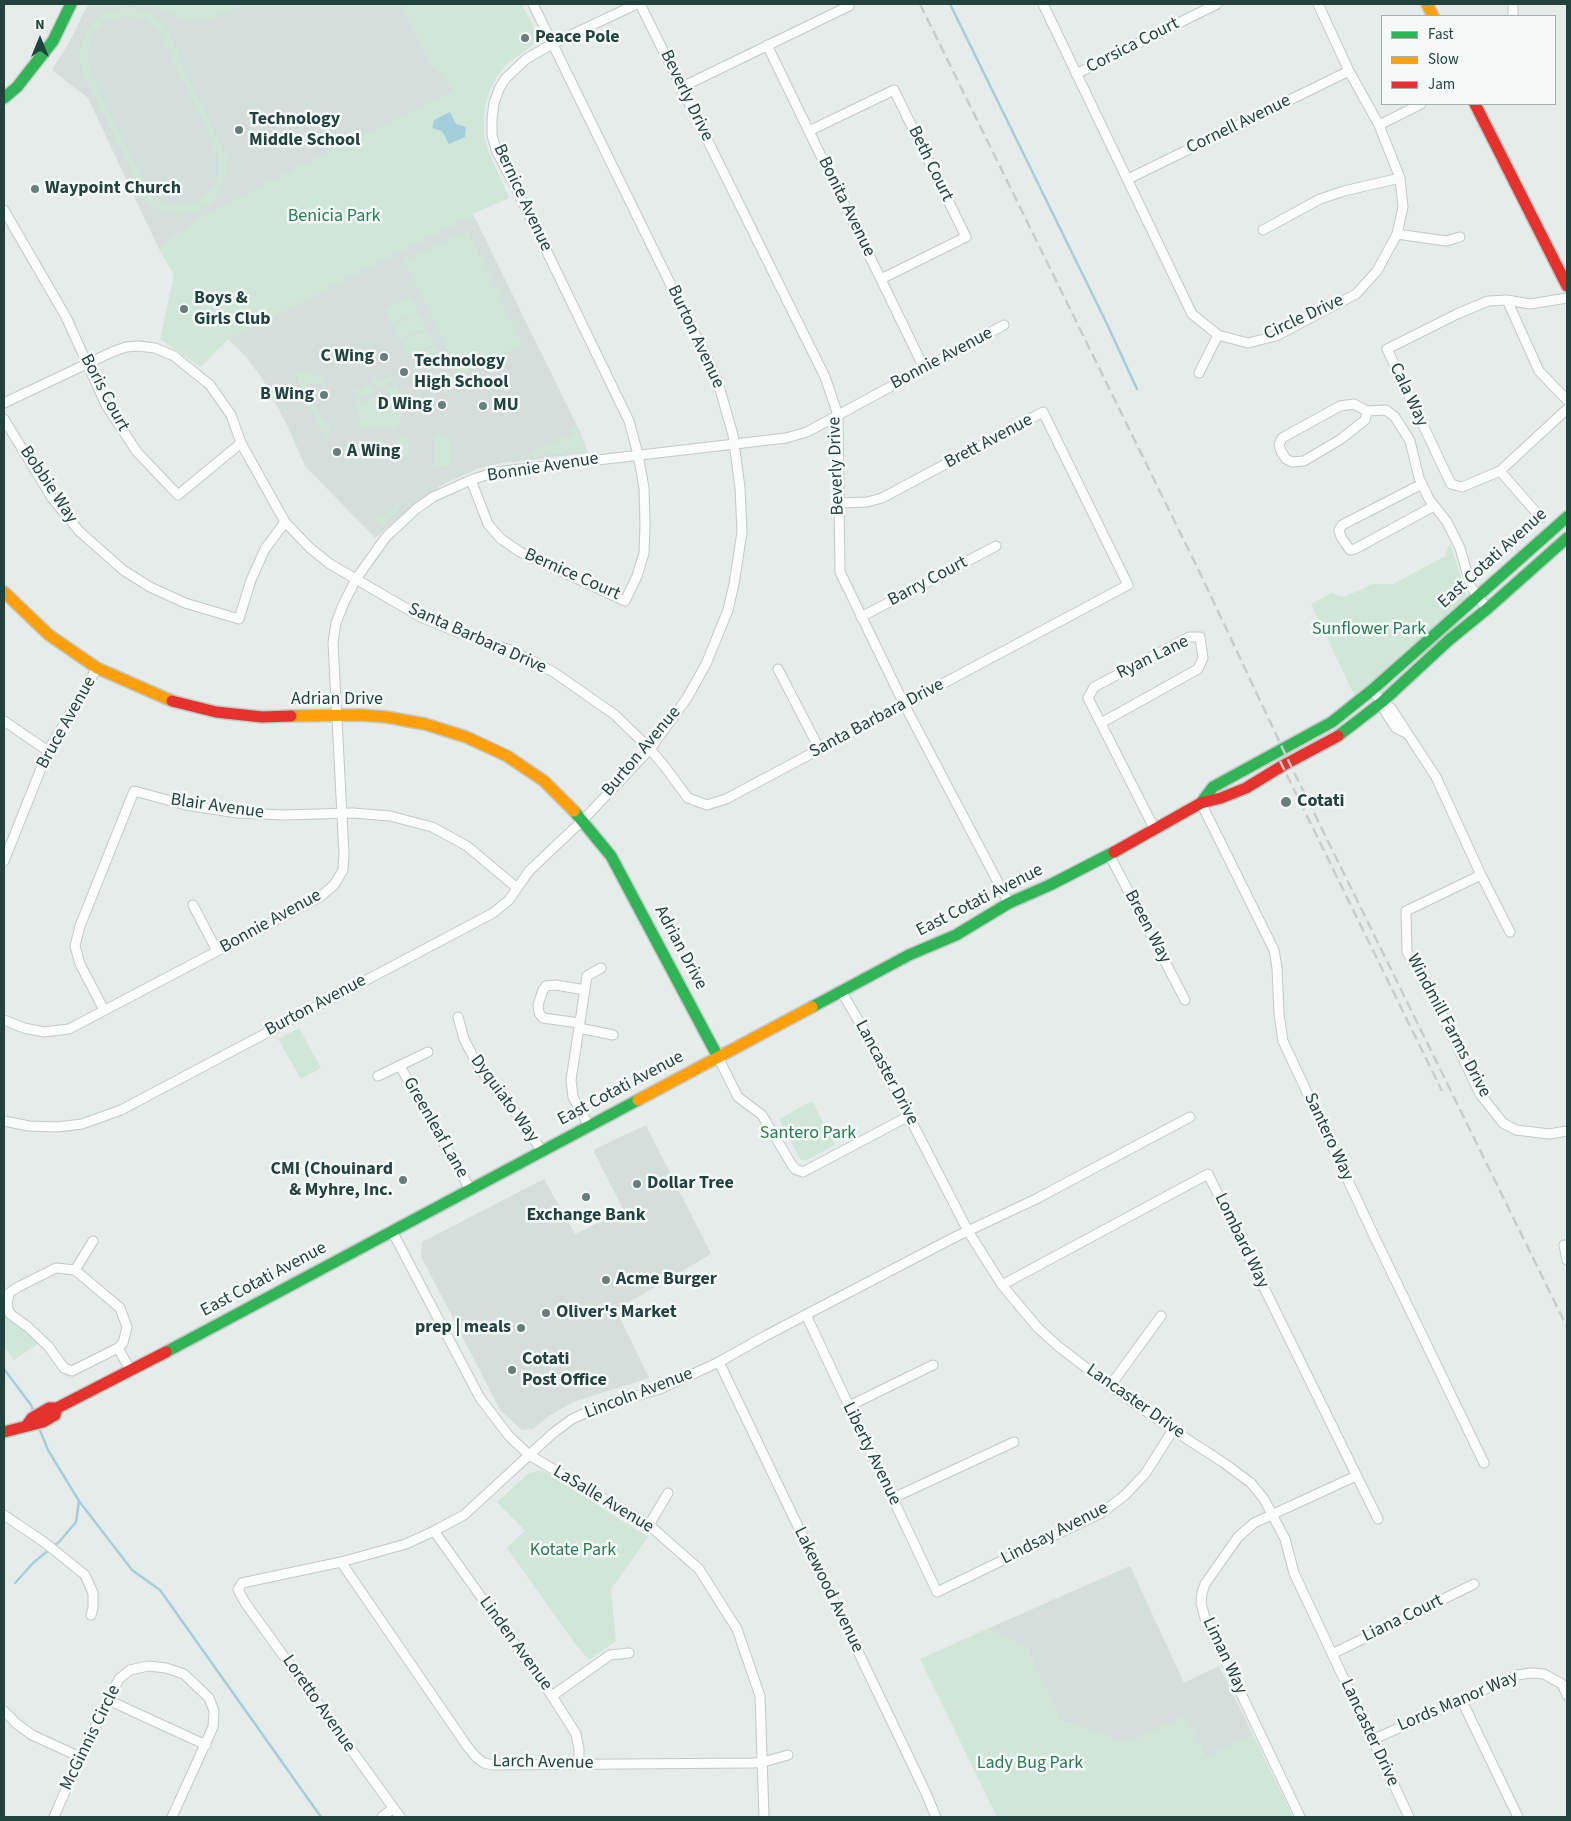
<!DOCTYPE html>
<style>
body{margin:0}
#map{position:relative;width:1571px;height:1821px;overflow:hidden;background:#e6ecea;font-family:"Source Sans 3",sans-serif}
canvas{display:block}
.frame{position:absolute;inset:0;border:5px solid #22423d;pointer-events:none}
.legend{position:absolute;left:1381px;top:15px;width:175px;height:90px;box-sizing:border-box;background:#f5faf8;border:1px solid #a1b0ad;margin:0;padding:6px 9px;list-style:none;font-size:15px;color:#22423d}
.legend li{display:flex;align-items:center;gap:10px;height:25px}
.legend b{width:25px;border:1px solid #a1b0ad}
.north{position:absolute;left:15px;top:15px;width:50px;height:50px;-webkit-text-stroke:4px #f5faf8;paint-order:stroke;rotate:0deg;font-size:14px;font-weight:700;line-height:20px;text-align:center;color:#22423d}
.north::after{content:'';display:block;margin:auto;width:18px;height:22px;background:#22423d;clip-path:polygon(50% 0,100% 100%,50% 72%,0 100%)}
</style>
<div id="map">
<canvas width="1571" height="1821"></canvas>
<div class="frame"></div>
<ul class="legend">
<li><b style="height:6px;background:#30b455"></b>Fast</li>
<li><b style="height:6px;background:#ff9f0a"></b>Slow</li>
<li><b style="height:6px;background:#e5322d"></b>Jam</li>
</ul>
<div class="north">N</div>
</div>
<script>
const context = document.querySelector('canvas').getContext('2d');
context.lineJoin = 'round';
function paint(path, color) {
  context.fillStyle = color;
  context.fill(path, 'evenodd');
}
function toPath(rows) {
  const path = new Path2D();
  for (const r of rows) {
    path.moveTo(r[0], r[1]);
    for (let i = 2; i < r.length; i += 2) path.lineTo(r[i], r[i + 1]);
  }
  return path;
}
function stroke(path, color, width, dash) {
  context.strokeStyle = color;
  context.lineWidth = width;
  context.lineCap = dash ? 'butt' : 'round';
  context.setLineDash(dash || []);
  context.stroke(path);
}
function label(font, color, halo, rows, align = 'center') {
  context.font = font + ' "Source Sans 3",sans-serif';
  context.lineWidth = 5;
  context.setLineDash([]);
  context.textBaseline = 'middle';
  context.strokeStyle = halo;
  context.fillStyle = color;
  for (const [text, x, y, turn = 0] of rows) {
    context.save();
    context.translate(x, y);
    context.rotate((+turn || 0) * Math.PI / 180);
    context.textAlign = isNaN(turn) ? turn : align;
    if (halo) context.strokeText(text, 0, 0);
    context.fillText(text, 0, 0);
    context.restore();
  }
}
paint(toPath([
 [88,4,405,4,402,5,433,67,455,91,308,163,201,218,159,249,88,98,52,70,69,43],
 [473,214,580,432,588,453,502,463,479,468,442,485,414,504,375,538,305,466,287,425,262,378,245,356,228,339],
 [646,1125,711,1254,616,1310,649,1378,576,1401,550,1415,533,1429,522,1430,500,1410,421,1256,422,1242,544,1179,575,1234,624,1211,593,1150],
 [1130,1566,1184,1683,1219,1666,1253,1735,1206,1757,1185,1717,1127,1743,1060,1720,1027,1648,987,1629]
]), '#d4deda');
paint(toPath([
 [151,4,247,4,213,18,188,21,163,11],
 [405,4,522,4,535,30,537,37,537,42,507,64,497,76,490,90,485,106,484,120,484,136,489,153,509,198,473,214,228,339,201,367,160,339,174,275,159,249,201,218,308,163,455,91,433,67,402,5],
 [130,7,150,13,166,26,226,157,226,175,216,199,203,208,192,213,183,215,162,211,153,206,145,198,84,75,81,64,79,55,81,45,89,28,95,20,105,14,115,10],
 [122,16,137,17,144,19,151,24,161,35,216,151,219,167,217,182,212,190,199,201,185,205,173,205,159,200,152,194,147,187,91,71,89,65,88,51,91,38,95,31,104,23],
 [468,231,523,345,460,375,404,261],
 [411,297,418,311,392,324,385,308],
 [419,313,426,328,400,340,393,325],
 [426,330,434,344,408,356,401,342],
 [435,346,442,361,429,366,422,352],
 [302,372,322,376,324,379,317,385,307,383,309,399,306,399,295,375],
 [374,375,381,379,391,376,394,381,381,388,370,380],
 [368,384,377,390,357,401,355,390,364,389],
 [396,385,399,392,406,394,404,404,385,390],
 [381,393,403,408,398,429,361,429,357,405],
 [308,401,312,401,312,403,330,426,327,443],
 [575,425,586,451,530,457,529,454,572,434,569,428],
 [408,436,409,459,396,451,400,437],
 [434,436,450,436,451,466,435,466],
 [401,501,398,510,382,527,373,517,374,516,384,516],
 [1450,543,1466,594,1464,602,1355,697,1311,604,1332,593,1344,597,1373,584,1393,584,1444,557],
 [299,1028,321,1068,301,1079,278,1039],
 [812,1101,835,1145,807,1160,804,1160,800,1159,779,1119],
 [4,1314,39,1343,14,1360,4,1346],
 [542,1470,648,1537,611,1589,616,1641,589,1660,573,1641,507,1548,525,1531,497,1502,528,1474],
 [987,1629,1027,1648,1060,1720,1127,1743,1185,1716,1206,1757,1253,1735,1293,1817,997,1817,920,1659]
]), '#cfe6d8');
paint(toPath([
 [450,112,456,124,466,127,465,137,449,144,442,131,432,128,434,120]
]), '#a5cedc');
stroke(toPath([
 [950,4,1107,324,1137,389],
 [4,1369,31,1405,34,1413],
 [39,1428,48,1450,79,1501,132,1570,160,1590,321,1817],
 [15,1583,34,1562,59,1542,76,1522,79,1501]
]), '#a5cedc', 2.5);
const street = toPath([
 [640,4,825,377,838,415,840,572,904,704,1009,903],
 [1043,4,1192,314,1218,335,1248,343,1276,336,1356,294,1377,271,1397,234,1403,207,1400,178,1379,125,1349,71,1318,4],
 [1513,4,1513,16],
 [767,45,924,368],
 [1076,74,1217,4],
 [682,87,849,6],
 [1379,125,1421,104],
 [809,131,894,90,966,237,881,279],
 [1128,179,1349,71],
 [4,210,66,317,106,405,137,452,178,495,241,443],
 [1263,230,1320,199,1344,191,1400,178],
 [1397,234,1446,241,1460,237],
 [1507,300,1539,371,1567,400],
 [1199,373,1218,335],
 [4,403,112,352,126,347,138,346,155,348,174,356,210,385,231,415,241,443,285,522,310,548,330,564,421,617,462,634,513,651,555,673,615,715,650,749,665,767,688,798,707,805,726,799,1128,585,1043,412,882,498,867,502,839,503],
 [1367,411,1365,420,1341,439,1304,461,1292,462,1286,459,1281,451,1279,445,1282,438,1340,406,1354,404,1367,411,1386,410,1395,417,1410,441,1419,478,1429,499,1447,522,1460,548,1471,587,1487,609],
 [4,419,52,498,79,531,123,570,150,587,185,603,239,619,251,580,265,549,285,522],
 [1500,471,1567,409],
 [471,480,488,524,501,539,520,552,625,601,637,576,644,553,645,525,644,488,638,454,629,421,516,188,496,150,492,135,492,119,494,103,499,89,505,79,526,59,552,44,637,4],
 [1422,484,1342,525,1339,530,1341,537,1350,550,1355,549,1434,506],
 [1541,518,1500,471,1462,487,1451,484,1387,349,1457,314,1488,301,1507,300,1530,304,1567,298],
 [861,617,996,546],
 [778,669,820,750],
 [1372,690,1382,702,1386,713,1396,728,1406,733],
 [1382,702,1391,708,1436,777,1481,875,1510,932],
 [4,721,48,751],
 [1101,723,1198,669,1203,658,1200,637,1189,637,1094,687,1088,698,1155,830],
 [1201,803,1274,950,1277,968,1279,1014,1283,1041,1374,1236,1484,1463],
 [1109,854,1185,1000],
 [4,861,48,751,97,668],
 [1481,875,1406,911,1407,952,1427,983,1480,1094,1503,1123,1516,1130,1549,1134,1567,1131],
 [193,905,217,951],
 [841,991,867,1035,968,1231,1002,1285,1038,1328,1059,1347,1110,1386,1173,1430,1224,1463,1251,1483,1264,1499,1285,1539,1294,1573,1409,1817],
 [104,1010,80,964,75,946,80,926,134,791,186,805,237,813,284,815,353,813,390,816,432,827,467,846,517,888],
 [458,1017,464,1039,479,1068,513,1109,542,1151],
 [4,1020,24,1028,44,1032,69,1029,320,897,334,885,343,870,344,854,333,643,336,623,343,605,356,579,386,537,416,509,433,497,471,480,495,472,786,438,807,432,1004,325],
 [579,1023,543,1018,539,1013,538,1005,543,990,546,986,556,985,585,990],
 [579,1028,613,1035],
 [718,1057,738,1097,762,1115,792,1165,795,1169,803,1172,909,1116],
 [400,1066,470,1189],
 [378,1076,428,1052],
 [4,1121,29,1126,57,1127,82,1124,121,1110,493,913,509,900,529,871,583,820,650,749,687,698,706,664,728,610,734,584,742,532,740,488,733,435,717,379,533,4],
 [589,1126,573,1097,571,1080,587,976,601,968],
 [392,1231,480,1398,509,1436,529,1455,649,1525,699,1569,737,1629,760,1696,764,1817],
 [1564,1245,1567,1260],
 [56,1268,75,1270,120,1308,127,1327,123,1343,118,1348,72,1371,64,1368,48,1346,28,1327,10,1314,7,1306,9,1293,18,1287,56,1268],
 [75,1270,93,1241],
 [1002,1285,1208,1174,1378,1519],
 [806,1315,937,1592,1103,1512,1125,1495,1145,1474,1173,1430],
 [118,1348,131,1371],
 [719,1362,925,1791,936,1817],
 [1110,1386,1161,1316],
 [849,1406,933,1365],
 [893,1498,1014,1442],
 [4,1515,44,1542,85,1575,93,1593,93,1608,91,1615],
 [649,1525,668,1493],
 [434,1531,552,1696,576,1734,579,1749,579,1764],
 [341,1562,467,1746,476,1757,484,1763,493,1765,753,1763,763,1762,788,1755],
 [1332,1654,1474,1584],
 [552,1696,610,1655,629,1653],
 [1461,1699,1518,1817],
 [108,1700,206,1745],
 [4,1711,17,1724,32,1735,80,1757],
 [1372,1740,1517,1675,1531,1673,1544,1674,1562,1684,1567,1695],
 [54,1817,80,1757,119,1679,130,1670,148,1666,166,1668,184,1674,209,1698,214,1711,213,1727,172,1817],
 [382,1817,392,1809],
 [400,1817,246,1604,238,1590,242,1583,341,1562,406,1544,434,1531,464,1515,552,1434,572,1419,599,1407,660,1389,719,1362,767,1335,955,1237,1036,1199,1190,1117],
 [1300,1817,1205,1618,1201,1603,1202,1593,1205,1584,1238,1537,1254,1523,1356,1476]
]);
const fast = toPath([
 [4,98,17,87,53,41,71,4],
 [1338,736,1382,702,1449,640,1487,609,1567,538],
 [1201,803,1213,787,1332,722,1372,690,1567,517],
 [574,811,611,856,718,1057],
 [812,1007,909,955,956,935,1009,903,1050,885,1114,852],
 [166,1352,638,1100]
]);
const slow = toPath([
 [1427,4,1433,16],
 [4,592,49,635,97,668,172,701],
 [291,716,361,715,386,717,425,724,466,737,507,756,544,781,574,811],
 [638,1100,812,1007]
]);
const jam = toPath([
 [1475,104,1567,286],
 [172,701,216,712,262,717,291,716],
 [1114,852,1201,803,1221,798,1246,788,1282,766,1338,736],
 [27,1425,32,1418,49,1408,57,1408,166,1352],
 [4,1432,43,1422,55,1415,57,1408]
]);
stroke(street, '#c3c9c7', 11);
stroke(fast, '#c2cac8', 14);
stroke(slow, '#c2cac8', 14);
stroke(jam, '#c2cac8', 14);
stroke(street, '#fbfcfc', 9);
stroke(fast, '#30b455', 11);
stroke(slow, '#ff9f0a', 11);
stroke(jam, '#e5322d', 11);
stroke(toPath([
 [920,4,1200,573,1289,762,1567,1327],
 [1280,761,1442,1091]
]), '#c7cdcb', 2.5, [10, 5]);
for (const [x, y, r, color] of [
 [525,38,5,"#677e7a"],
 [239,130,5,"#677e7a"],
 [35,189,5,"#677e7a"],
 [184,309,5,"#677e7a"],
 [384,357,5,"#677e7a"],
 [404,372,5,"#677e7a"],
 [324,395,5,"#677e7a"],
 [442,405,5,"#677e7a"],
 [483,406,5,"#677e7a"],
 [337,452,5,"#677e7a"],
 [1286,802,6,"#677e7a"],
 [403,1180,5,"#677e7a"],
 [637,1184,5,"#677e7a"],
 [586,1197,5,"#677e7a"],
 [606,1280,5,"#677e7a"],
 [546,1313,5,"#677e7a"],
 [521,1328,5,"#677e7a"],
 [512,1370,5,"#677e7a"]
]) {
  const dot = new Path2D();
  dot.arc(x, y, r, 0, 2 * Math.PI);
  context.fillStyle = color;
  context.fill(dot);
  stroke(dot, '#f5faf8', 2);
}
label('bold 18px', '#22423d', '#f5faf8', [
 ["Peace Pole",535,38],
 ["Technology",249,120],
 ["Middle School",249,141],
 ["Waypoint Church",45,189],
 ["Boys &",194,299],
 ["Girls Club",194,320],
 ["C Wing",374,357,"right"],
 ["Technology",414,362],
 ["High School",414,383],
 ["B Wing",314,395,"right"],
 ["D Wing",432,405,"right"],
 ["MU",493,406],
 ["A Wing",347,452],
 ["Cotati",1297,802],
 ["CMI (Chouinard",393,1170,"right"],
 ["& Myhre, Inc.",393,1191,"right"],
 ["Dollar Tree",647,1184],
 ["Exchange Bank",586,1216,"center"],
 ["Acme Burger",616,1280],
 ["Oliver's Market",556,1313],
 ["prep | meals",511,1328,"right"],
 ["Cotati",522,1360],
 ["Post Office",522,1381]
], 'left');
label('18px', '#22423d', '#f5faf8', [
 ["Corsica Court",1133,46,-27],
 ["Beverly Drive",686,96,64],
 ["Cornell Avenue",1239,125,-26],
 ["Beth Court",930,164,64],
 ["Bernice Avenue",522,198,65],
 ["Bonita Avenue",846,207,64],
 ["Circle Drive",1304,318,-25],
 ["Burton Avenue",695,337,65],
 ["Bonnie Avenue",942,359,-28],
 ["Boris Court",104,393,62],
 ["Cala Way",1408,395,65],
 ["Brett Avenue",989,442,-28],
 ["Beverly Drive",837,466,-92],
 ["Bonnie Avenue",543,468,-9],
 ["Bobbie Way",48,485,56],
 ["East Cotati Avenue",1493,559,-42],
 ["Bernice Court",572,575,24],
 ["Barry Court",928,582,-28],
 ["Santa Barbara Drive",477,639,24],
 ["Ryan Lane",1153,658,-26],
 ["Adrian Drive",337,700],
 ["Santa Barbara Drive",877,719,-28],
 ["Bruce Avenue",67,723,-61],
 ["Burton Avenue",642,752,-50],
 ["Blair Avenue",217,807,8],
 ["East Cotati Avenue",980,901,-27],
 ["Bonnie Avenue",271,922,-29],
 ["Breen Way",1147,927,62],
 ["Adrian Drive",680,948,62],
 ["Burton Avenue",316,1006,-28],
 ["Windmill Farms Drive",1448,1026,62],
 ["Lancaster Drive",886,1073,62],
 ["East Cotati Avenue",621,1089,-28],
 ["Dyquiato Way",504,1099,54],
 ["Greenleaf Lane",435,1128,60],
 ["Santero Way",1328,1137,65],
 ["Lombard Way",1241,1241,64],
 ["East Cotati Avenue",264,1280,-28],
 ["Lincoln Avenue",639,1394,-21],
 ["Lancaster Drive",1135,1402,35],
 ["Liberty Avenue",871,1454,64],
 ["LaSalle Avenue",603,1500,31],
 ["Lindsay Avenue",1055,1534,-27],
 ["Lakewood Avenue",828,1590,64],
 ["Liana Court",1403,1619,-26],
 ["Linden Avenue",515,1644,54],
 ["Liman Way",1224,1656,65],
 ["Lords Manor Way",1458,1702,-23],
 ["Loretto Avenue",318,1704,55],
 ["Lancaster Drive",1369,1733,65],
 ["McGinnis Circle",91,1738,-64],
 ["Larch Avenue",543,1763,1]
]);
label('18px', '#297b53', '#f5faf8', [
 ["Benicia Park",334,217],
 ["Sunflower Park",1369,630],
 ["Santero Park",808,1134],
 ["Kotate Park",573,1551],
 ["Lady Bug Park",1030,1764]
]);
</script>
